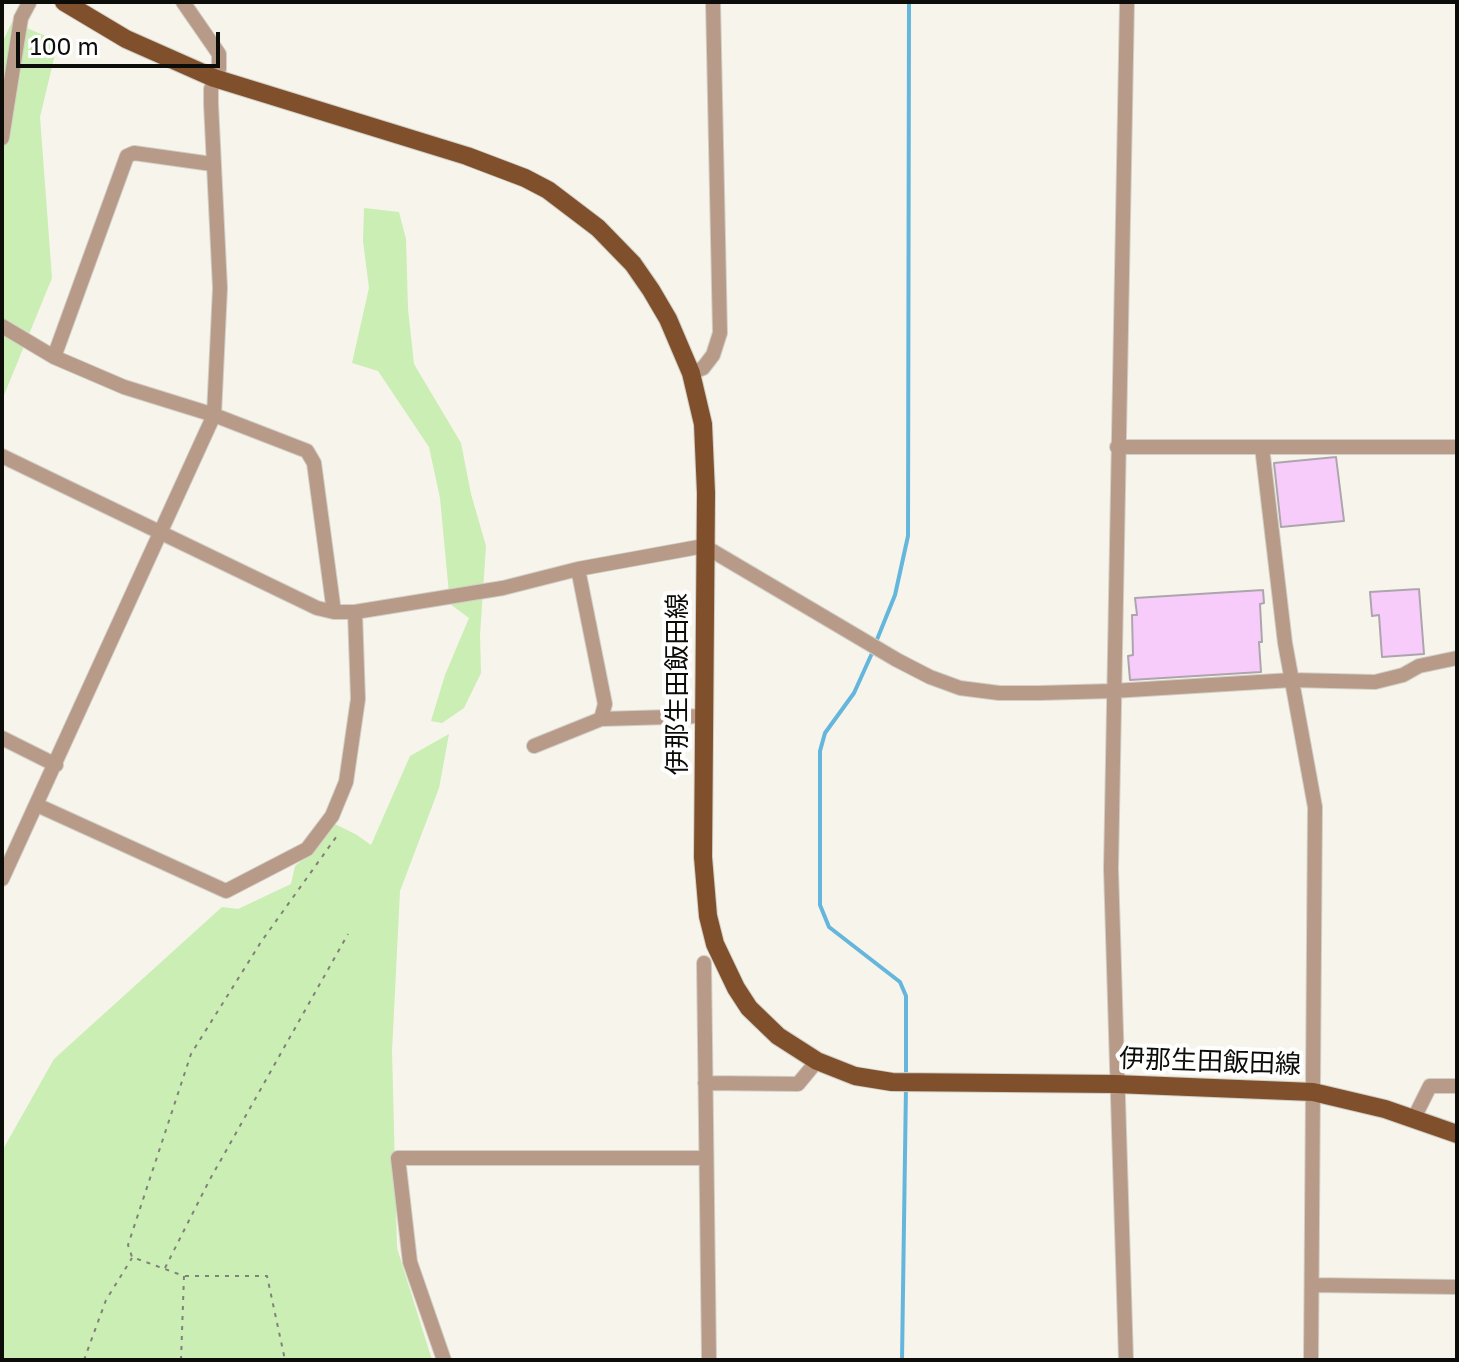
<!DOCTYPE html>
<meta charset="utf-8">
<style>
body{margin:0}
#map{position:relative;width:1459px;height:1362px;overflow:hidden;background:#f7f4eb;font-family:"Golos Text",sans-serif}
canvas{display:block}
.frame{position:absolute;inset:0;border:4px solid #0c0c08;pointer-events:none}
.scale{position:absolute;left:16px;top:32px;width:204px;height:36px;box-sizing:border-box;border:4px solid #0c0c08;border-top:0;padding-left:10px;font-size:24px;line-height:28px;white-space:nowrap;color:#0c0c08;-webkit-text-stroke:6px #fff;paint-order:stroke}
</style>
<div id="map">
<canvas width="1459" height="1362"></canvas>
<div class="frame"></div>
<div class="scale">100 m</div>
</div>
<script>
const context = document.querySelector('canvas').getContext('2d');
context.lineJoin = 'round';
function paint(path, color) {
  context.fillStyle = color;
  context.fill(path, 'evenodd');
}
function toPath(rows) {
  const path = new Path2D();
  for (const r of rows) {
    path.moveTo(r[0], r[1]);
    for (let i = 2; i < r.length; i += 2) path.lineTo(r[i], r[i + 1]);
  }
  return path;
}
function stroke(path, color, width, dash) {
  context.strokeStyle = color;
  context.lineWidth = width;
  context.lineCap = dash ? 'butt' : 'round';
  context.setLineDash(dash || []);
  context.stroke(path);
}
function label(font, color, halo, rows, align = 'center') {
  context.font = font + ' "Golos Text","Noto Sans JP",sans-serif';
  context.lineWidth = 8;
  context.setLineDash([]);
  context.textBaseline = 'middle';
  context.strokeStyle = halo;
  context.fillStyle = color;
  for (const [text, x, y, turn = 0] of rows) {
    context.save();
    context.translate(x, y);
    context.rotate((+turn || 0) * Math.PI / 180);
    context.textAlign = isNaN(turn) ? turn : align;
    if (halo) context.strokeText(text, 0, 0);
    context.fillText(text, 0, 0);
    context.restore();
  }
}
paint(toPath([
 [12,22,53,39,57,46,40,117,52,278,2,400,2,43],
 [364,208,399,212,406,239,408,309,414,364,461,443,471,494,486,546,480,635,481,673,464,708,442,723,431,721,445,675,469,618,450,604,440,498,429,447,378,371,352,363,369,288,363,241],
 [449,734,439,788,400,891,392,1051,397,1248,432,1360,2,1360,2,1151,54,1059,222,907,238,909,291,884,295,866,309,855,335,824,357,835,371,845,410,756]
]), '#caeeb3');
stroke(toPath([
 [876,642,895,595,908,536,909,2],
 [873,651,854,693,825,733,820,751,820,905,829,927,900,982,906,996,906,1077],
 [902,1360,906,1086]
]), '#64b6dc', 4);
const building = toPath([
 [1336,457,1344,521,1281,527,1274,463,1336,457],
 [1419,589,1424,654,1382,657,1379,615,1372,616,1370,592,1419,589],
 [1263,590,1264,603,1260,604,1262,642,1259,642,1261,672,1130,680,1128,656,1133,655,1132,615,1137,615,1135,598,1263,590]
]);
paint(building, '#f8ccfa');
stroke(building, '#ada5ad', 2);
const minor = toPath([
 [2,138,21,18,29,3],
 [2,326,54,357,124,387,214,415,307,451,314,463,334,612],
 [54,357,127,156,134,153,212,164],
 [691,373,703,368,713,355,720,333,713,2],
 [1117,447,1457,447],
 [1262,447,1285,643,1315,807,1311,1360],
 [2,456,317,608,334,612,355,612,503,588,578,569,704,546,897,660,930,677,960,688,999,693,1039,693,1113,691,1292,680,1375,682,1403,675,1419,666,1457,658],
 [578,569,605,704,601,719],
 [2,738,56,765],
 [534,746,601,719,704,716],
 [37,805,226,891,307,849,332,816,346,782,358,699,355,612],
 [2,879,214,415,220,288,211,104,211,89,219,69,219,54,183,2],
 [704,963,709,1360],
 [705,1083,798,1084,817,1061],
 [1414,1118,1430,1086,1457,1086],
 [1312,1285,1457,1287],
 [444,1360,410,1262,398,1158,705,1158],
 [1126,1360,1111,869,1127,2]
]);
const major = toPath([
 [64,2,126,39,214,78,467,156,525,178,548,190,598,228,633,264,651,290,668,319,691,373,703,424,706,493,703,857,708,916,715,944,736,988,749,1008,778,1036,817,1061,855,1076,892,1082,1115,1084,1313,1092,1385,1109,1457,1134]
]);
stroke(minor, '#d1cfc7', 16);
stroke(major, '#d1cfc7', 20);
stroke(toPath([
 [165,1268,209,1181,348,934],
 [185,1276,267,1276,285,1360],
 [84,1360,106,1300,132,1258],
 [181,1360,184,1276,132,1257,128,1245,191,1054,261,942,339,833]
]), '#818079', 2, [4, 6]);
stroke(minor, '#b79a87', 14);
stroke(major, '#80502c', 18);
label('26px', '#0c0c08', '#fff', [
 ["伊那生田飯田線",678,684,-90],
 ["伊那生田飯田線",1210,1062,2]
]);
</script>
